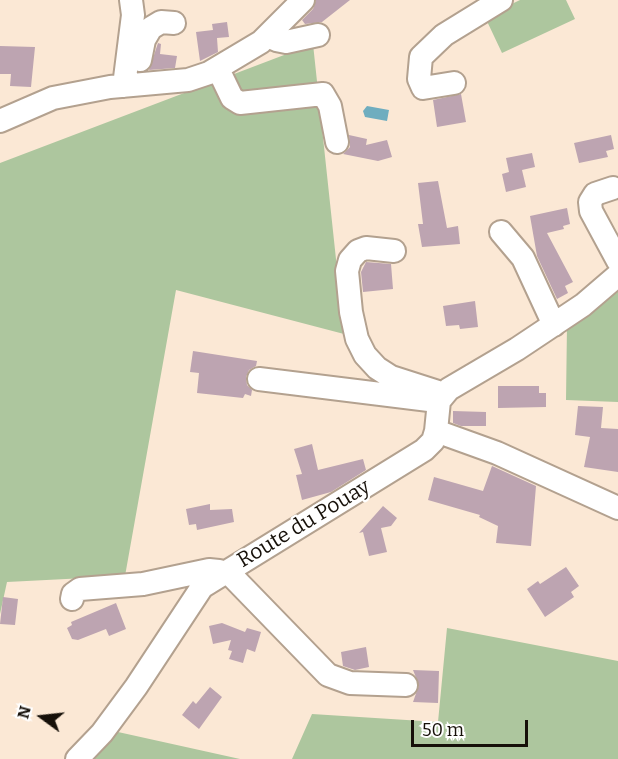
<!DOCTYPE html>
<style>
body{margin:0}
#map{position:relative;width:618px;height:759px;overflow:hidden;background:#fbe8d5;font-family:Bitter,serif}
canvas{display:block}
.north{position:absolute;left:12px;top:687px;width:60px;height:60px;-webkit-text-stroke:4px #fff;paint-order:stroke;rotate:285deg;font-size:16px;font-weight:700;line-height:24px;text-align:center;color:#161009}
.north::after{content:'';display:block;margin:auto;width:21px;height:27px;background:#161009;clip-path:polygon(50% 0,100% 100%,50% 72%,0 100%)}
.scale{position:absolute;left:411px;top:720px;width:117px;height:27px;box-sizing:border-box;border:3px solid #161009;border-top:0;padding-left:8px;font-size:18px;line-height:21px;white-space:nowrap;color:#161009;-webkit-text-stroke:4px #fff;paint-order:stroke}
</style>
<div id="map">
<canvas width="618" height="759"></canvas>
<div class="north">N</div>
<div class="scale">50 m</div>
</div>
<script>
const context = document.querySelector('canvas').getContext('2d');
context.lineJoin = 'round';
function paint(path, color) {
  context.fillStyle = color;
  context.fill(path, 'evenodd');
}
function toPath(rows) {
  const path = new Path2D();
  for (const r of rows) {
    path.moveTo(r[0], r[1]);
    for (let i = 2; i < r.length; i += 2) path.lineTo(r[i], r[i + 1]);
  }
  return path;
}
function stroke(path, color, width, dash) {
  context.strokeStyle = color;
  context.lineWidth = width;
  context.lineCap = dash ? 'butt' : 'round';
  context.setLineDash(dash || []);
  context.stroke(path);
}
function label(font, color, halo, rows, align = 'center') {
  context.font = font + ' Bitter,serif';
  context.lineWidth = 4.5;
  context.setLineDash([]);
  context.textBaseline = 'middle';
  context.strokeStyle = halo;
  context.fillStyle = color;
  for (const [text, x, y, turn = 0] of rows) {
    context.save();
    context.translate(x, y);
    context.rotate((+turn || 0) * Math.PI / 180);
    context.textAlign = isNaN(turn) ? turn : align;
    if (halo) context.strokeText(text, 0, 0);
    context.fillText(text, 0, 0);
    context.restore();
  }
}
paint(toPath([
 [520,0,566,0,575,19,502,53,485,17],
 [313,44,344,334,176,290,125,576,7,582,0,614,0,163],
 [618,282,618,402,566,400,567,325],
 [447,628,618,661,618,759,292,759,312,714,438,722],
 [118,732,240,759,87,759]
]), '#adc69e');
paint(toPath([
 [367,106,389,110,387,121,365,117,363,111]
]), '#6fadbf');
paint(toPath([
 [316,0,350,0,322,22,305,24,302,20,313,9],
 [227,22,229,37,217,38,218,52,200,61,196,32,213,30,212,24],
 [158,43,161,44,160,54,177,56,175,68,149,70],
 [0,46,35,47,31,87,10,86,11,74,0,74],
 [461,94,466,122,437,127,433,100],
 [349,135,367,139,366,145,387,140,392,157,378,161,343,154,350,147],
 [611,135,614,149,606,151,608,157,579,163,574,143],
 [532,153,535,167,522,170,526,187,506,192,502,174,509,172,506,158],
 [438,181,447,228,458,226,460,244,422,247,418,224,423,224,418,183],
 [567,208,570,224,563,226,564,229,547,233,573,282,565,286,568,293,557,299,537,256,530,216],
 [366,262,391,264,393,289,363,292,361,272],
 [475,301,478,327,460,329,459,325,446,326,443,306],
 [193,351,257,361,256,366,249,370,246,377,247,385,252,390,251,396,245,394,243,398,197,393,199,373,190,372],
 [498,386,539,386,539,393,546,393,546,407,498,408],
 [578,406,603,407,601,428,618,429,618,472,584,467,590,437,575,435],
 [453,411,486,412,486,426,461,426,453,423],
 [312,444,318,470,363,459,366,470,331,492,302,500,296,475,302,474,294,449],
 [492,466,536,486,531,546,496,543,498,526,479,517,480,515,428,500,434,477,483,491],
 [210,504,210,510,232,509,234,522,197,530,196,524,189,525,186,509],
 [383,506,397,518,391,526,381,528,387,552,369,556,363,532,359,533],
 [566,567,579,586,571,592,574,597,545,617,527,589,538,581,540,584],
 [3,597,18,599,15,625,0,624],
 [116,603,126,629,109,636,106,629,78,640,72,639,67,628,72,625,71,622],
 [222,623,245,632,247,628,261,632,255,652,247,649,243,663,229,659,232,651,228,650,231,640,213,644,209,626],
 [366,647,369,667,355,670,343,666,341,652],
 [413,670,439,671,438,703,413,702,419,685],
 [210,687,222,697,199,729,182,715,193,701,196,704]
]), '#bda4b1');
const minor = toPath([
 [271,34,276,40,286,42,318,35],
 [140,60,144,40,151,28,161,22,174,23],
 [218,69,232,98,240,103,323,94,330,106,337,142],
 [454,83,423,88,419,79,421,57,444,35,501,0],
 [124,86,133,15,131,0],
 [0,121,53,98,110,87,188,80,209,73,261,42,303,0],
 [613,188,595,194,590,202,591,211,618,261],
 [501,232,523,258,554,325],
 [394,251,366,248,358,251,350,260,347,271,351,312,357,339,365,355,377,368,391,377,444,394],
 [259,379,429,400],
 [436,431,497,453,618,508],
 [227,571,328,675,350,683,406,685],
 [72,599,73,594,80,589,143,584,209,570,219,571,221,574],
 [77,759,102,733,136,687,202,587,424,450,433,441,436,431,439,401,449,389,517,349,583,305,618,275]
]);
stroke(minor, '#b3a18f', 26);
stroke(minor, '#fff', 22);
label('21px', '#161009', '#fff', [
 ["Route du Pouay",304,524,-31]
]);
</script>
